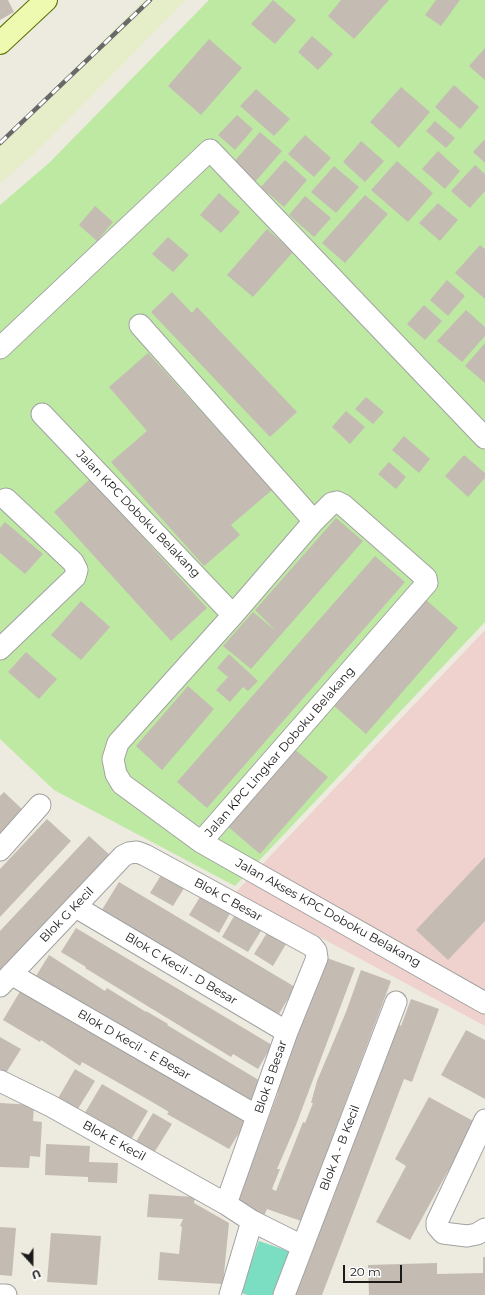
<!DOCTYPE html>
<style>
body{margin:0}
#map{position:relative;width:485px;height:1295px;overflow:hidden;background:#edeadf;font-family:Montserrat,sans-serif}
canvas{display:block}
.north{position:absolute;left:12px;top:1243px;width:40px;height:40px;-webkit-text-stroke:3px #fff;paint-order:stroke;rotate:159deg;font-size:11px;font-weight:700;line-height:16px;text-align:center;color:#1b1b1b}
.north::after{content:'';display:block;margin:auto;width:14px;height:18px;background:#1b1b1b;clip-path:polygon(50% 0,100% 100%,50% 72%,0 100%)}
.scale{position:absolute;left:343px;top:1265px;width:59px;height:18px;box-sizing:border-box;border:2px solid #1b1b1b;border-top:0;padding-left:5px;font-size:12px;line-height:14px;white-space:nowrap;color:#1b1b1b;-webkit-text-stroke:3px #fff;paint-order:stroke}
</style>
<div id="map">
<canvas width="485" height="1295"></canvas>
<div class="north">U</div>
<div class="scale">20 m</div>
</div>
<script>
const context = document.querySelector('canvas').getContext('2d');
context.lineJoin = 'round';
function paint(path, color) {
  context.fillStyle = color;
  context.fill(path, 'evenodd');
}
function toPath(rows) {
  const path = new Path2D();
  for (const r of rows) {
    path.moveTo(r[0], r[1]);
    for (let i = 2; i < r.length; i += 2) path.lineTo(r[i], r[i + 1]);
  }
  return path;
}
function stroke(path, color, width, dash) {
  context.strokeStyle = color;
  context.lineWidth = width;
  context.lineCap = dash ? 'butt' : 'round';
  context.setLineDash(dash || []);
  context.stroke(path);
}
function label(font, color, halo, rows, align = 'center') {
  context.font = font + ' Montserrat,sans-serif';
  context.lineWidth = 3.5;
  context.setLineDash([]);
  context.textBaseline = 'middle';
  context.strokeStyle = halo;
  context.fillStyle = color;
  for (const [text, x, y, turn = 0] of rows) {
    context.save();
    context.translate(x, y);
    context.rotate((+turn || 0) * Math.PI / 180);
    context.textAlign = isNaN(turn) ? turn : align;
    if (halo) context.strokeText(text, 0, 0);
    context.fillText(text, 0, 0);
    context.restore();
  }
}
paint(toPath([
 [485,630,485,1026,236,892]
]), '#efd2cd');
paint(toPath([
 [144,0,186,0,35,153,0,184,0,141]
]), '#e6edc9');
paint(toPath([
 [209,0,485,0,485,622,235,886,54,790,0,739,0,205,49,163]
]), '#bee9a3');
paint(toPath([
 [259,1241,294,1253,278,1295,247,1295,240,1292]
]), '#7bdec3');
paint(toPath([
 [0,0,8,0,14,12,0,20],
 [273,0,296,20,275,44,251,24],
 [341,0,389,0,354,39,328,16],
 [436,0,460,0,441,26,425,15],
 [312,36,333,54,318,70,298,52],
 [209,39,242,68,201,115,168,86],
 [485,48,485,80,469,66],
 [454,85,479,107,460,129,435,107],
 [401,87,430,112,399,148,370,122],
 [256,89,290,119,274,136,240,106],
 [237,115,253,129,235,150,218,135],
 [435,121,455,138,446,148,426,131],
 [260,132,282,151,254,183,232,164],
 [305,135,331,158,314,177,288,154],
 [485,139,485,163,473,152],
 [361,141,384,161,365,182,343,162],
 [438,151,460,171,445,189,422,169],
 [285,160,307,180,284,207,261,187],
 [397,161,433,193,408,222,371,190],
 [475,165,485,174,485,191,470,208,451,191],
 [334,166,359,187,336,213,311,192],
 [219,193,240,212,221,233,200,215],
 [365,195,388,214,345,263,322,243],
 [305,196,331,218,314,237,289,215],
 [438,203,458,220,440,241,419,223],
 [95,206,113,222,97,241,79,225],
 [267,229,293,252,253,297,227,275],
 [168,237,189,255,173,272,152,254],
 [480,245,485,249,485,299,455,273],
 [447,280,465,296,448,316,430,300],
 [172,292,192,313,197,307,297,412,270,437,151,312],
 [424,305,442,321,425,340,407,324],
 [466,310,485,327,485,336,462,362,437,341],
 [485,343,485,383,465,366],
 [148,353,272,490,231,525,240,535,204,566,111,462,147,431,109,387],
 [366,397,384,412,373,424,355,409],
 [346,411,365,427,350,444,332,427],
 [404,436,430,459,419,473,392,450],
 [464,455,485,473,485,478,468,497,445,476],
 [389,462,406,477,396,489,378,474],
 [90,479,207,608,171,641,54,512],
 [336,518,363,541,251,669,223,646,253,612,276,631,255,610],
 [5,522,43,554,25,574,0,553,0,528],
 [375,556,405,582,207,808,177,782],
 [424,598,458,628,366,734,332,704],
 [81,601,110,627,81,660,51,635],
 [26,652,57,679,39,699,8,672],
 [229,654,258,681,248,691,243,687,230,702,216,690,228,677,217,668],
 [188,686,214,709,162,770,136,746],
 [293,748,328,777,260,854,226,825],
 [4,792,24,811,0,836,0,796],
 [47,819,71,841,0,917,0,869],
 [89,836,111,856,0,975,0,931],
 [485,857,485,921,448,960,416,930],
 [163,872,186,885,173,906,150,893],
 [119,882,295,987,279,1014,256,1001,254,1003,189,963,189,961,130,927,128,930,100,913],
 [203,892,232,910,219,933,189,915],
 [237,911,264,926,248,952,222,937],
 [76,928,272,1045,258,1069,233,1054,231,1057,208,1043,85,968,86,967,61,952],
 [270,928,289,939,273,966,254,954],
 [49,955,105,991,107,988,146,1012,146,1011,168,1024,167,1025,262,1082,249,1104,36,976],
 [324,957,355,968,296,1125,277,1169,280,1169,272,1189,276,1191,303,1122,305,1123,313,1103,311,1103,317,1081,346,1012,361,970,391,981,301,1221,267,1209,264,1216,236,1205,278,1093,274,1092],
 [22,988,246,1122,229,1149,167,1114,169,1112,147,1099,82,1062,80,1066,41,1040,40,1042,3,1020],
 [411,999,439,1009,412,1082,404,1079,322,1295,295,1295,328,1201,332,1202,340,1179,338,1179,377,1069,382,1070,398,1024,401,1026],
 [466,1030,485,1040,485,1099,441,1075],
 [0,1037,21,1049,6,1073,0,1069],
 [75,1069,95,1081,76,1112,57,1100],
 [102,1084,148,1111,129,1143,83,1116],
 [429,1097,475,1122,410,1240,376,1222,406,1166,395,1159],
 [0,1103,34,1105,33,1121,42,1122,40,1157,30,1156,29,1168,0,1167],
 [153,1113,172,1124,152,1156,134,1145],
 [46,1144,90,1146,89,1162,118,1163,117,1183,88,1182,88,1177,45,1175],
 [149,1194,195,1197,194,1203,229,1223,223,1284,158,1280,160,1252,179,1254,182,1227,180,1226,183,1219,147,1217],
 [0,1227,16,1228,12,1276,0,1275],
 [51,1233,101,1236,97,1285,47,1282],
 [483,1257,485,1257,485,1295,369,1295,368,1265,437,1263,437,1274,483,1273]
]), '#c4bcb3');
const street = toPath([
 [140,325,314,521],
 [0,348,210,150,485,438],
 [42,414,233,615],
 [337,502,343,505,426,578,427,583,201,842,122,784,116,774,113,759,118,743,233,615,314,521,332,503,337,502],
 [0,649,75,577,77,570,73,562,6,499],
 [201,842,485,1003],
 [0,850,40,805],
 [76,907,287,1032],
 [11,974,257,1116],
 [0,986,123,856,129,853,137,852,145,855,312,946,316,951,317,958,287,1032,226,1204],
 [0,1081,51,1106,226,1204,252,1221,302,1246],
 [485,1120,437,1222,437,1226,443,1233,467,1236,477,1234,485,1229],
 [0,1295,6,1295],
 [230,1295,252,1221],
 [284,1295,396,1002]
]);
const secondary = toPath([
 [0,43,46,0]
]);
stroke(street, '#a2a2a2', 23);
stroke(secondary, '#587003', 24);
stroke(street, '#fff', 21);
stroke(secondary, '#eefab0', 22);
const rail = toPath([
 [0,143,150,0]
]);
stroke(rail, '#696969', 4.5);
stroke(rail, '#fff', 3, [9]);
label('12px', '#1b1b1b', '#fff', [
 ["Jalan KPC Doboku Belakang",138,514,46],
 ["Jalan KPC Lingkar Doboku Belakang",280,752,-49],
 ["Blok C Besar",228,900,29],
 ["Jalan Akses KPC Doboku Belakang",328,913,29],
 ["Blok G Kecil",67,915,-46],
 ["Blok C Kecil - D Besar",181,969,31],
 ["Blok D Kecil - E Besar",134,1045,30],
 ["Blok B Besar",271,1077,-71],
 ["Blok E Kecil",114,1141,29],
 ["Blok A - B Kecil",340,1148,-69]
]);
</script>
